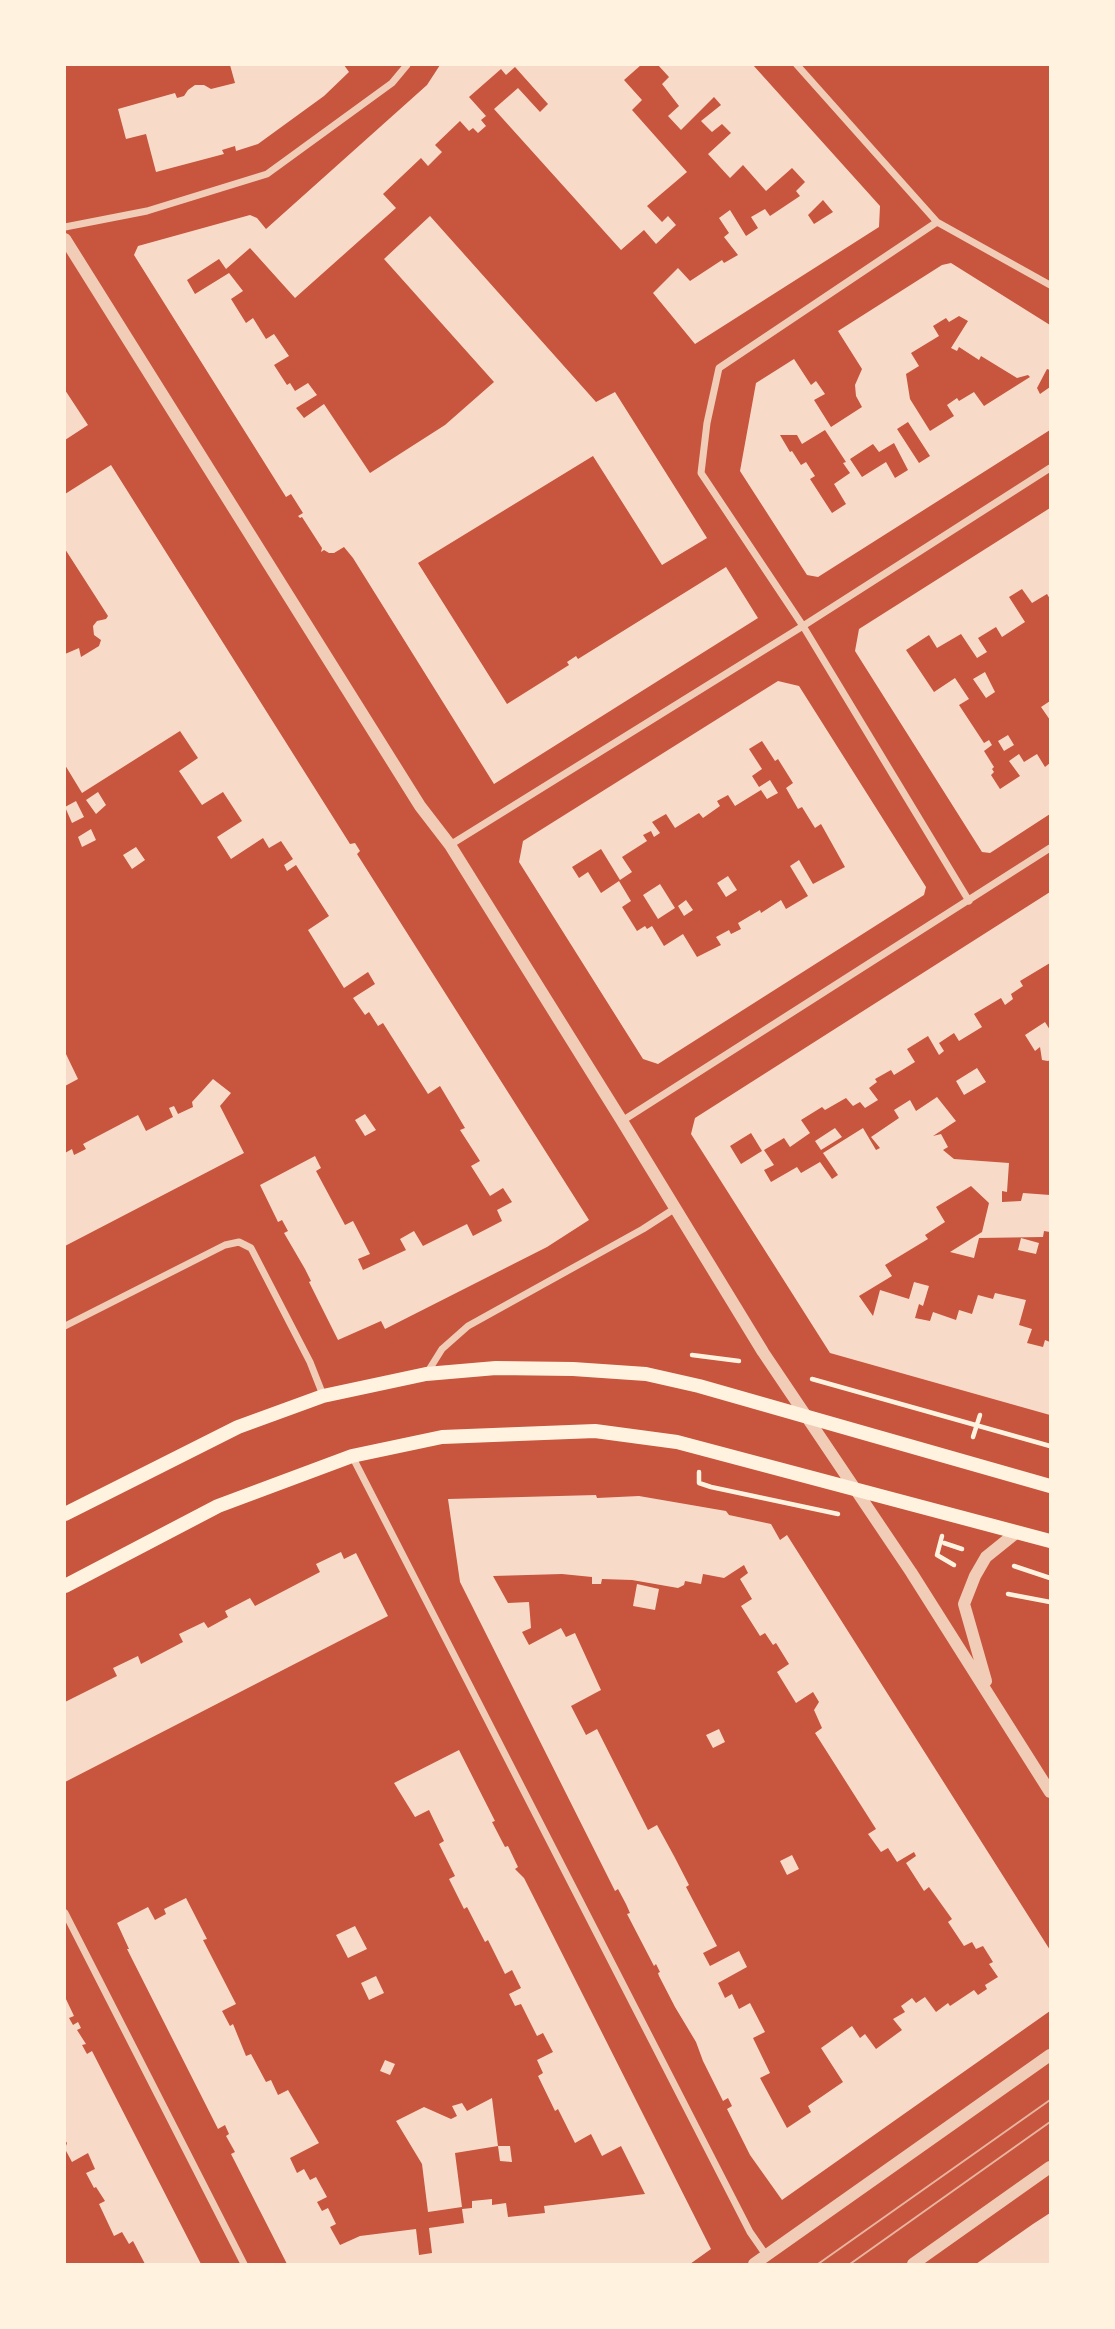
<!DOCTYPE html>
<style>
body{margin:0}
#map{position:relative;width:1115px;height:2329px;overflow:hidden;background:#c8553d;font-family:Barlow,sans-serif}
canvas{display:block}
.frame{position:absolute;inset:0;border:66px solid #fff3e0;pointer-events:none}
</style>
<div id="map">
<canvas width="1115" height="2329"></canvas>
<div class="frame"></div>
</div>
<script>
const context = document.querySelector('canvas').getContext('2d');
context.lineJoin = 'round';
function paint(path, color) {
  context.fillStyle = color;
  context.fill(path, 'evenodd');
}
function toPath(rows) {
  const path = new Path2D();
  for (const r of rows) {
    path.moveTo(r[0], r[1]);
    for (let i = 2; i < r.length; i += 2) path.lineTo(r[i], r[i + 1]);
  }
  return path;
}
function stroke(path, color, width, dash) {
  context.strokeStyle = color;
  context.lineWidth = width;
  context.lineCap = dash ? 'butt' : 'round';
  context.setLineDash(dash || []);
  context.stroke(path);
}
paint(toPath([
 [230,65,344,65,349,72,324,96,258,144,236,151,235,146,222,150,224,154,156,172,146,134,126,139,118,109,175,93,177,98,184,96,188,90,195,85,204,85,211,89,235,83],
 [440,65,641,65,624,80,642,100,632,110,687,172,647,206,662,222,668,216,676,225,656,244,644,230,621,250,494,109,518,88,540,112,548,104,515,67,506,75,501,69,469,97,486,116,481,120,486,126,478,133,473,128,469,131,460,121,435,145,442,152,428,166,421,158,383,194,396,208,295,298,250,248,226,269,219,259,187,280,195,294,229,273,243,291,231,299,246,323,253,318,266,339,274,334,289,356,274,365,287,385,290,383,295,391,308,383,317,395,296,408,304,418,324,404,370,473,445,425,494,382,384,259,430,216,596,402,615,392,707,538,662,565,593,456,418,563,507,704,569,665,567,662,576,656,578,659,726,567,758,618,494,784,353,558,344,547,334,553,329,553,324,550,321,552,322,548,302,517,300,518,298,516,303,513,291,494,286,497,134,255,138,246,250,215,257,218,266,229,427,85],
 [658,65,753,65,880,206,879,227,695,344,653,293,678,268,690,281,722,260,724,263,738,255,724,237,729,233,719,218,730,210,746,236,758,228,751,217,765,209,770,216,800,196,796,191,805,182,792,168,766,191,743,165,730,178,708,154,731,133,722,124,712,132,701,121,721,105,714,97,681,130,668,116,679,106,662,84,669,77],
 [823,200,833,212,814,224,808,215],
 [951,263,1050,325,1050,370,1047,369,1037,388,1040,394,1050,387,1050,430,818,577,807,575,740,471,756,383,794,359,811,385,816,381,825,394,814,400,831,427,862,407,856,396,855,385,862,369,838,331,942,265],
 [959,316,968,321,951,348,957,351,959,347,979,360,981,356,1017,378,1028,375,1030,377,984,406,974,392,959,401,957,398,947,405,954,416,930,431,910,399,906,374,919,366,911,353,939,336,933,326,946,318,949,322],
 [908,422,930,456,919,463,897,429],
 [825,430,846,462,843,463,850,473,834,484,846,504,832,513,810,479,815,476,806,462,801,465,792,451,790,452,780,435,797,435,802,444],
 [894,443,908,470,895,478,886,462,862,477,850,459,873,444,879,452],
 [65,390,88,425,65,440],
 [111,465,350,844,355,843,360,851,357,854,589,1220,547,1247,385,1329,381,1321,338,1340,309,1282,311,1281,305,1269,284,1233,288,1231,282,1220,278,1222,260,1185,315,1156,321,1168,316,1171,345,1225,353,1221,370,1254,358,1259,363,1270,406,1250,400,1239,414,1231,423,1246,467,1224,473,1236,502,1221,497,1210,512,1202,503,1188,490,1196,471,1166,480,1161,460,1130,465,1128,440,1086,428,1094,383,1023,378,1026,369,1012,365,1015,353,998,375,984,368,972,344,988,308,930,329,916,296,865,287,871,284,865,293,859,281,841,269,848,263,838,231,859,217,837,242,821,223,792,202,805,179,771,198,758,180,731,82,793,65,765,65,654,79,648,81,657,99,646,101,640,94,635,93,626,97,621,106,619,108,616,65,549,65,494],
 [1050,508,1050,599,1047,594,1032,603,1022,589,1009,597,1025,622,1002,637,996,627,978,638,987,652,977,658,961,634,937,648,929,635,906,650,934,692,955,678,969,699,959,705,984,743,989,740,992,745,984,751,994,767,992,769,994,772,991,775,1000,789,1020,776,1009,761,1019,754,1024,762,1037,754,1045,767,1050,763,1050,814,990,853,982,852,855,651,859,629],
 [985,672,995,692,986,698,973,679],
 [778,681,799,686,926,887,924,895,658,1064,643,1059,519,862,523,841],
 [762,741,775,761,778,759,793,783,786,788,798,809,802,807,815,828,821,824,845,867,813,884,799,860,790,866,808,896,786,909,781,900,761,913,760,910,738,923,741,929,731,934,729,930,716,937,721,945,697,957,683,934,664,946,652,926,647,929,645,926,637,931,622,907,631,901,619,881,601,893,588,872,579,878,572,867,601,849,620,880,632,872,622,857,647,841,643,835,651,831,654,837,660,833,652,822,666,814,675,828,699,813,703,818,720,806,717,801,728,795,735,806,761,790,767,799,778,793,770,780,759,787,752,776,762,769,749,749],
 [1050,701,1050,720,1041,707],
 [1008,735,1014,745,1004,751,998,741],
 [98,792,106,805,96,814,86,800],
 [76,801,84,817,72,823,65,807],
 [91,829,96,840,82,847,78,837],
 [136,847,145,860,132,869,123,855],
 [728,876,737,890,726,897,717,883],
 [660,884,675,908,658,919,643,895],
 [1050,892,1050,963,1020,981,1023,986,1011,994,1013,999,1005,1005,1001,998,974,1014,982,1027,959,1041,954,1033,939,1043,944,1051,939,1055,928,1036,907,1049,915,1062,894,1075,891,1070,875,1079,877,1082,869,1088,878,1100,865,1108,860,1102,853,1106,846,1098,825,1110,822,1107,801,1120,810,1133,790,1147,784,1138,764,1150,774,1165,764,1170,771,1182,797,1167,801,1173,820,1162,832,1179,838,1175,823,1153,863,1128,876,1150,880,1148,871,1137,899,1118,894,1110,910,1100,916,1111,937,1097,956,1121,933,1136,941,1134,948,1147,943,1150,954,1159,1009,1163,1007,1192,1002,1191,1002,1202,1021,1201,1023,1193,1050,1195,1050,1232,1044,1231,1043,1237,979,1238,974,1258,950,1252,982,1232,989,1203,971,1186,936,1207,945,1222,925,1235,928,1239,885,1265,892,1276,859,1296,873,1316,880,1290,909,1299,914,1282,929,1286,923,1306,919,1304,915,1318,930,1321,933,1312,956,1320,959,1310,972,1314,978,1295,993,1299,995,1293,1026,1300,1019,1325,1032,1329,1027,1343,1043,1347,1045,1340,1050,1342,1050,1415,830,1353,691,1134,695,1118],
 [751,1133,762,1151,741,1164,730,1146],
 [686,900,693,910,684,916,678,906],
 [1045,1022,1050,1030,1050,1060,1048,1061,1042,1060,1040,1047,1035,1051,1025,1035],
 [65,1052,78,1079,65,1086],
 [977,1068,986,1082,964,1095,956,1081],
 [213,1079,231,1093,220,1106,244,1153,65,1246,65,1153,72,1149,74,1155,86,1149,83,1144,138,1115,146,1131,173,1117,169,1108,174,1106,178,1114,193,1107,192,1102],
 [365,1114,376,1130,365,1136,355,1120],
 [835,1128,842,1137,821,1150,815,1141],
 [1021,1238,1039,1243,1036,1254,1018,1250],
 [596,1495,597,1498,639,1496,726,1511,729,1515,771,1524,780,1540,787,1535,1050,1950,1050,2011,782,2200,750,2155,727,2109,732,2106,728,2098,723,2101,703,2061,696,2042,675,2007,659,1976,658,1973,660,1972,656,1964,654,1966,627,1914,630,1913,626,1904,618,1889,615,1891,460,1582,448,1499],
 [744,1565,748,1573,740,1579,752,1599,741,1606,760,1636,765,1633,773,1645,776,1643,789,1664,777,1672,796,1703,813,1692,819,1702,814,1710,822,1728,815,1733,876,1829,868,1834,881,1852,888,1848,897,1862,914,1852,916,1856,906,1863,924,1891,929,1887,952,1919,948,1922,964,1946,972,1942,976,1949,983,1946,993,1962,989,1964,998,1977,985,1985,987,1989,978,1995,974,1990,950,2006,948,2003,936,2012,925,1997,916,2003,912,1998,901,2006,905,2012,893,2019,902,2030,876,2049,865,2034,860,2038,852,2026,821,2048,843,2082,808,2106,811,2112,787,2128,760,2078,770,2073,753,2038,765,2032,750,2003,739,2009,732,1994,725,1998,718,1983,747,1967,739,1951,710,1966,703,1953,717,1946,686,1887,689,1885,674,1856,657,1825,648,1830,597,1729,586,1735,571,1706,601,1690,575,1633,566,1637,561,1628,529,1645,522,1632,531,1628,529,1602,508,1603,493,1576,562,1574,592,1577,592,1584,601,1584,602,1579,632,1580,678,1588,684,1585,685,1581,701,1584,703,1574,724,1578],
 [341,1552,344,1559,356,1553,388,1616,65,1782,65,1702,117,1676,113,1668,138,1656,141,1664,183,1642,179,1634,204,1622,208,1628,228,1617,225,1611,250,1598,255,1606,320,1572,316,1564],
 [637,1584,659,1589,655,1610,633,1606],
 [719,1729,725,1742,713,1748,706,1735],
 [459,1750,495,1821,492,1822,505,1847,508,1846,518,1867,515,1869,524,1878,711,2249,690,2264,287,2264,232,2156,231,2154,235,2152,226,2136,229,2134,225,2125,218,2129,217,2127,127,1949,129,1949,117,1923,148,1907,155,1920,166,1914,164,1909,186,1898,207,1939,203,1940,236,2004,222,2011,230,2026,233,2024,246,2056,251,2054,266,2082,271,2080,278,2095,288,2090,319,2143,290,2158,297,2173,304,2169,310,2180,316,2177,327,2197,317,2202,322,2211,328,2208,336,2224,330,2227,340,2245,360,2236,416,2229,419,2255,432,2253,429,2228,464,2223,462,2209,472,2208,472,2201,492,2199,492,2205,506,2203,508,2217,545,2213,544,2206,645,2194,621,2146,602,2156,591,2134,575,2143,558,2109,555,2111,538,2076,543,2073,537,2060,553,2052,543,2033,537,2036,521,2004,515,2006,509,1994,521,1988,512,1970,505,1974,488,1940,485,1942,467,1907,464,1909,449,1879,455,1876,439,1844,444,1841,429,1810,415,1817,394,1783],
 [792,1855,799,1869,787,1875,780,1861],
 [355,1926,367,1949,348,1958,336,1935],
 [376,1976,384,1993,369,2000,361,1983],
 [65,1997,74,2016,69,2018,73,2025,78,2022,81,2028,77,2030,86,2044,82,2045,87,2054,92,2051,201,2264,145,2264,133,2241,129,2244,122,2232,114,2236,99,2204,105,2201,96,2187,94,2188,86,2173,95,2169,88,2153,72,2162,65,2149,67,2143,65,2140],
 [385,2060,395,2064,390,2075,380,2071],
 [492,2098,498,2146,510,2146,512,2162,500,2161,498,2146,455,2153,462,2207,428,2212,422,2164,396,2121,424,2107,451,2119,457,2116,452,2106,462,2103,467,2111],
 [1050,2213,1050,2264,976,2264,1033,2224]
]), '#f7dbc8');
stroke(toPath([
 [692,1355,739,1361],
 [812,1379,1050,1446],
 [973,1437,980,1415],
 [699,1472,699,1483,711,1487,838,1514],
 [944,1543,962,1549],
 [937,1555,942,1536],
 [937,1555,954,1565],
 [1014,1566,1050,1578],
 [1008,1594,1050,1602]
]), '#fff3e0', 4.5);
stroke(toPath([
 [797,65,937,222,1050,285],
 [937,222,719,368,707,423,701,473,803,626,969,901],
 [65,227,147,211,267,174,392,83,407,65],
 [450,845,803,626,1050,468],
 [622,1121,1050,848],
 [65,1326,225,1245,239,1242,251,1248,310,1362,323,1395],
 [427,1373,442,1349,468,1326,643,1229,674,1209],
 [352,1456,750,2232,766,2255],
 [65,1913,244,2264]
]), '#f1ccb7', 7);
stroke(toPath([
 [65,239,420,806,450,845,622,1121,763,1352,911,1572,1050,1792],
 [986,1681,964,1604,975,1576,986,1557,1017,1532],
 [754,2264,1050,2055],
 [913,2264,1050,2167]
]), '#f1ccb7', 12);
stroke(toPath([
 [65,1514,238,1427,323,1396,426,1374,496,1368,573,1369,646,1374,699,1386,1050,1486],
 [65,1586,218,1506,352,1456,442,1437,595,1431,677,1442,1050,1541]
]), '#fff3e0', 14);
stroke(toPath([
 [818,2264,1050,2100],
 [850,2264,1050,2122]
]), '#e9b49f', 2);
</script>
